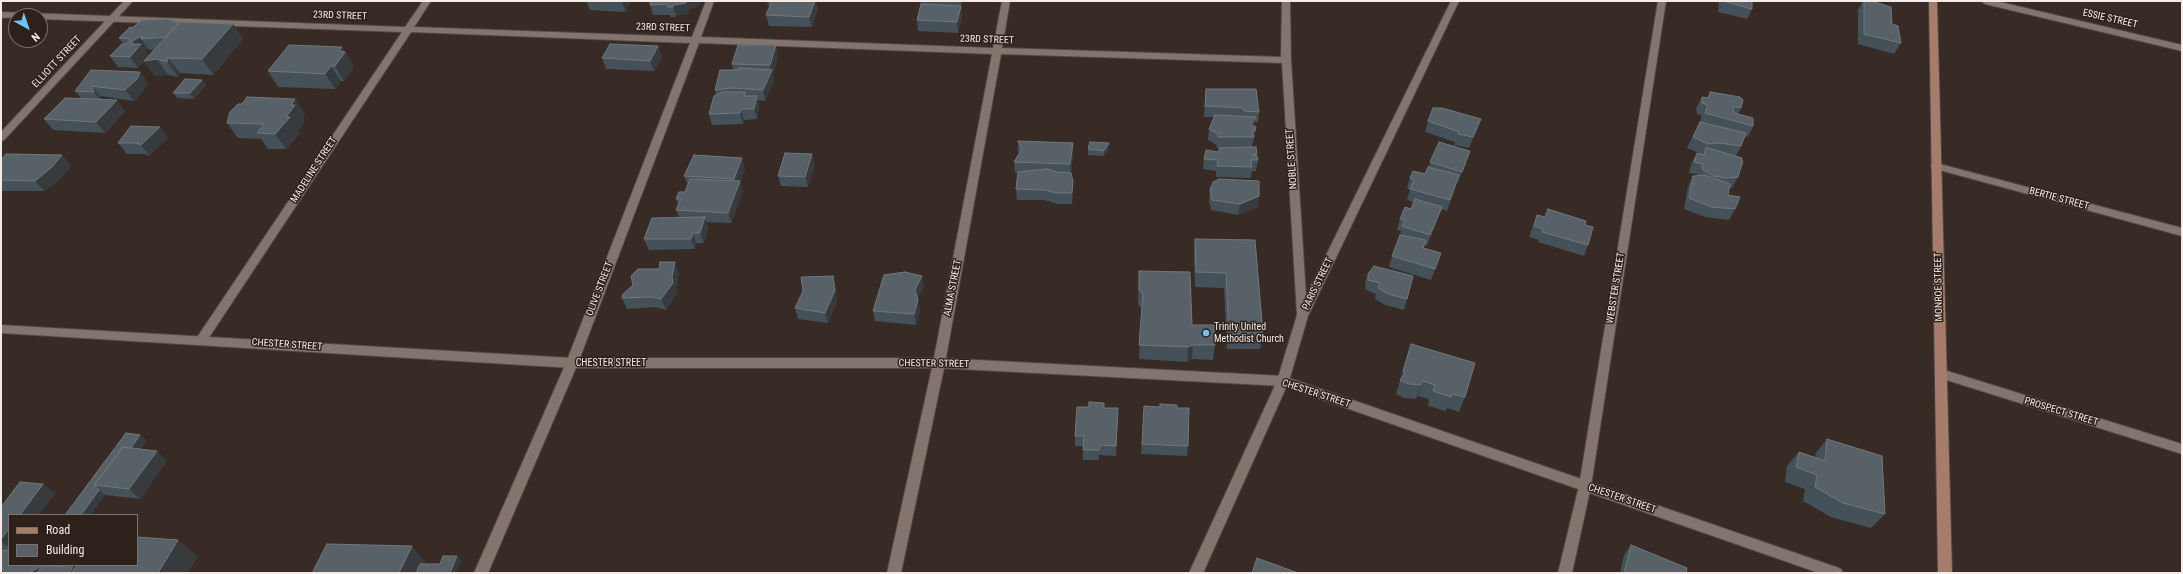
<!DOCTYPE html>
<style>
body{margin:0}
#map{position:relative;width:2183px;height:574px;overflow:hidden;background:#382b25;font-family:"Roboto Condensed",sans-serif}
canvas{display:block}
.frame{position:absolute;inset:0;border:2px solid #f4ebe7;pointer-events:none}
.legend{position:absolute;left:8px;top:514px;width:130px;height:52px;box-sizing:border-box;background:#2e211c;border:1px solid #7d726d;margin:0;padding:5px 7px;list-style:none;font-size:12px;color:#f4ebe7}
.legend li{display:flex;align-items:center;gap:8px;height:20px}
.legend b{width:20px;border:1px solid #7d726d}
.north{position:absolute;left:8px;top:8px;width:40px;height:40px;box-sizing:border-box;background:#2e211c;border:1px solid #7d726d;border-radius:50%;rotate:140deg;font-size:11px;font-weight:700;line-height:16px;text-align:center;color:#f4ebe7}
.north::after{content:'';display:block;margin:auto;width:14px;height:18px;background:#72c1f5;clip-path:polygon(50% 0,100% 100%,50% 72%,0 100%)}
</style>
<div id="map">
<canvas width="2183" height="574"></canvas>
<div class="frame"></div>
<ul class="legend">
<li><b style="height:5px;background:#a67d6c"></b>Road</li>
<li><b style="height:11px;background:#586168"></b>Building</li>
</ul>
<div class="north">N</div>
</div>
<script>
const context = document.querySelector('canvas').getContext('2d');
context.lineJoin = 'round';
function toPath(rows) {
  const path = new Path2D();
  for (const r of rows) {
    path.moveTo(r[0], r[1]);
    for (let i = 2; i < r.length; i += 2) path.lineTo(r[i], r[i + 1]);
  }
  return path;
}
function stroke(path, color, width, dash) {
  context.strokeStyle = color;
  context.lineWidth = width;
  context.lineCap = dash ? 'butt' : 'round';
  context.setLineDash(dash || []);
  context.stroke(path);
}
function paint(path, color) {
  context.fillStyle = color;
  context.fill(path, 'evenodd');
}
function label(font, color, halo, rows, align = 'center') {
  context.font = font + ' "Roboto Condensed",sans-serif';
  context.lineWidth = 3;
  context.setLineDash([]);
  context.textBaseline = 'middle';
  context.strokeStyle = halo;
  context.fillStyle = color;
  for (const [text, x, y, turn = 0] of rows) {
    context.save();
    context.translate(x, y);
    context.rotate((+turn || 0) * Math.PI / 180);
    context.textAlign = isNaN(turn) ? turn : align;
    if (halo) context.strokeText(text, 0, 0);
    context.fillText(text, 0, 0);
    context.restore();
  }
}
const minor = toPath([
 [423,1,431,1,414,27,692,37,706,1,714,1,701,37,993,48,1002,1,1010,1,1002,48,1281,57,1282,1,1290,1,1291,60,1306,296,1451,1,1459,1,1308,316,1289,381,1203,573,1189,573,1277,381,1297,315,1282,63,1001,54,945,363,901,573,887,573,933,363,992,54,699,43,578,363,488,573,474,573,566,363,690,43,411,32,206,342,202,343,198,342,196,339,198,336,402,32,40,19,40,16,1,18,1,12,405,27,423,1],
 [1658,1,1666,1,1591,486,1572,573,1558,573,1579,486,1658,1],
 [1981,1,1996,1,2182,45,2182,51,1985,4,1981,1],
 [1936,163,2182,228,2182,236,1932,168,1931,166,1932,164,1936,163],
 [1941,369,2182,444,2182,454,1937,377,1935,374,1937,371,1941,369]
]);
const tertiary = toPath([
 [124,1,133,1,4,140,1,141,1,132,124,1],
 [1,325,572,358,939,358,1283,376,1836,567,1841,569,1843,573,1819,573,1283,386,939,368,572,368,1,333,1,325]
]);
const secondary = toPath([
 [1929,1,1937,1,1952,573,1938,573,1929,1]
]);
stroke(minor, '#524742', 2);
stroke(tertiary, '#524742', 2);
stroke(secondary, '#524742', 2);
paint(minor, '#84746e');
paint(tertiary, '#84746e');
paint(secondary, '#a67d6c');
paint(toPath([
 [586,1,631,1,625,12,590,10],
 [649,1,701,1,698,7,688,9,689,14,677,15,676,17,671,17,670,15,653,15],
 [767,1,816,1,818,9,812,27,769,26,766,15,770,6,768,6],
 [921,1,962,1,961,6,962,16,958,33,918,31,917,20,921,4],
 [1719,1,1752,1,1752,9,1747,19,1718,12],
 [1863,1,1871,1,1892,24,1901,43,1894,54,1858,44,1858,10],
 [179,22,233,24,243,39,213,75,180,73,178,77,168,75,155,76,144,61,154,50,149,50,147,48,145,49,149,55,138,68,118,67,110,56,123,44,119,38,132,28],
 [658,46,662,57,654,71,606,69,602,58],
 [345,52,354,67,344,81,341,81,335,89,278,87,268,71],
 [778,56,773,75,774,80,765,101,758,100,759,107,757,119,744,120,743,124,712,125,709,114,716,95,715,90,733,70,732,64],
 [140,72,148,83,145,89,134,101,100,96,101,100,125,111,105,133,53,130,44,119,81,98,75,91],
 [206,85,194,99,177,98,173,93],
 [1206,89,1259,112,1258,122,1255,122,1254,126,1256,127,1252,147,1257,154,1258,160,1256,171,1252,171,1251,178,1216,177,1216,171,1203,169,1204,159,1219,152,1220,148,1216,147,1217,145,1208,140,1209,129,1214,117,1204,117],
 [1710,92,1741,108,1738,114,1753,126,1748,137,1745,136,1741,146,1736,156,1738,177,1732,188,1729,188,1728,195,1735,209,1729,220,1705,217,1684,209,1688,187,1693,176,1697,176,1697,174,1689,173,1691,164,1697,153,1699,153,1687,148,1700,122,1702,116,1697,114,1696,108,1702,97,1707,98],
 [305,114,303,118,305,121,298,130,300,133,286,149,268,149,261,139,238,138,227,123],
 [1428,121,1477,130,1469,148,1454,145,1455,142,1425,132],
 [168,138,149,156,145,154,127,154,118,143],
 [1018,141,1073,143,1073,154,1071,173,1073,181,1073,191,1072,204,1057,204,1045,200,1017,200,1016,189,1017,173,1015,173,1014,162,1019,153,1018,152],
 [1109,143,1109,148,1104,156,1088,155,1088,149],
 [1470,151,1466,162,1458,182,1457,182,1447,211,1441,209,1438,218,1427,246,1425,245,1424,248,1437,264,1431,280,1389,267,1392,256,1400,237,1401,231,1397,230,1400,219,1411,209,1414,202,1407,200,1410,190,1407,188,1410,178,1425,174,1429,167,1430,162],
 [62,155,71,166,61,178,44,191,1,191,1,160],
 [815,165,808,187,781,186,778,176],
 [745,169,740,182,743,192,731,223,706,222,708,228,704,243,696,243,695,249,649,250,644,239,679,217,676,210,678,205,676,199,685,192,688,185,684,176],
 [1210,190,1259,196,1258,207,1238,215,1211,210,1209,201],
 [1548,209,1585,225,1588,245,1584,256,1538,242,1539,240,1529,237,1537,215,1545,217],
 [1195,239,1255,240,1263,334,1260,349,1227,349,1224,288,1195,287,1194,254],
 [1139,271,1192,325,1215,345,1213,360,1192,359,1187,362,1139,359,1142,309,1138,305],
 [679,273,676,288,677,293,666,310,655,307,627,309,622,298],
 [1368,274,1407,299,1404,310,1385,305,1375,299,1376,294,1366,290,1365,284],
 [833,276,835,287,837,301,828,323,798,319,795,308],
 [924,287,917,299,920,311,916,325,875,321,873,311],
 [1411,344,1465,397,1459,412,1447,408,1446,411,1428,406,1429,399,1418,396,1416,399,1404,398,1396,394],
 [1144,406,1177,408,1188,446,1187,456,1141,454],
 [1104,408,1118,408,1116,456,1099,455,1099,460,1083,460,1083,446,1075,446,1075,436],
 [140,435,146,440,140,449,167,461,140,499,105,495,65,515],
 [1827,439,1885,514,1871,528,1831,517,1803,501,1805,489,1785,482,1787,466,1799,452,1815,457,1816,453],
 [43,484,55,494,9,515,9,550,1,549,1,507],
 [1631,545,1686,573,1620,573,1624,555]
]), '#455159');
paint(toPath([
 [622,1,631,1,625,12],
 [686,1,701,1,698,7,688,9,689,14,677,15,676,17,673,7,674,5],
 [815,1,816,1,818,9,812,27,809,17],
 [961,6,962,16,958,33,957,22],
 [233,24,243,39,213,75,202,59],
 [140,37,147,48,145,49,149,55,138,68,130,57,131,44,134,40],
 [776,45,778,56,773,75,774,80,765,101,763,90,771,70,770,65],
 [658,46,662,57,654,71,650,61],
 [342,47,354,67,344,81,335,66,339,51],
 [168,58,180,73,178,77,167,62],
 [157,59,168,75,155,76,144,61],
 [331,66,341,81,335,89,325,74],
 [140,72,148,83,145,89,134,101,125,90],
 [202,80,206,85,194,99,190,93],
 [91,86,100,96,103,102,94,92],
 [757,96,759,107,757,119,754,109],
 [295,99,305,114,303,118,305,121,298,130,300,133,286,149,275,134,286,117,291,105],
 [117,100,125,111,105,133,96,122],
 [741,109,744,120,743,124,740,113],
 [1256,117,1254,127,1251,125],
 [1481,119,1477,130,1469,148,1473,137],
 [160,127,168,138,149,156,141,145],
 [1073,143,1073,154,1071,175,1070,164],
 [1109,143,1109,148,1104,156,1104,151],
 [812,154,815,165,808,187,805,177],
 [62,155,71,166,61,178,44,191,35,181],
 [742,158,745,169,740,182,743,192,731,223,728,213,737,189,734,179],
 [1073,181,1073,191,1072,204,1072,193],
 [1259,196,1258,207,1238,215,1240,204],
 [1442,207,1438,218,1427,246,1430,235],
 [705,217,708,228,704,243,700,233],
 [693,233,696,243,695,249,691,239],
 [675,262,679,273,676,288,677,293,666,310,661,299],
 [833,276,835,287,837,301,828,323,825,313],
 [922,276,924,287,917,300,915,290],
 [918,300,920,311,916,325,914,314],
 [1193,345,1192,359,1187,362,1188,347],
 [1423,381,1418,396,1416,399,1421,385],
 [140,435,146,440,111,487,102,486],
 [157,451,167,461,140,499,129,489],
 [43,484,55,494,39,515,20,515],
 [99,490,105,495,91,515,81,515],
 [9,529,9,547,1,541,1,539],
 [178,540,198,557,188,573,158,573],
 [412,546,426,563,422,573,399,573],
 [457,556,461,561,456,573,450,573],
 [43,565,54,565,51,569,44,573,29,573],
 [73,567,81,573,69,573]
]), '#383b3e');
const building = toPath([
 [651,1,686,1,686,3,674,5,673,7,668,7,667,4,650,5,651,1],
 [772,1,815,1,809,17,766,15,772,1],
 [1723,1,1752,1,1752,9,1723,1],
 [1864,1,1871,1,1891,7,1892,24,1898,26,1901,43,1864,34,1864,1],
 [921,4,961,6,957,22,917,20,921,4],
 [167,19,179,22,166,37,141,39,143,37,140,37,134,40,131,44,141,44,130,57,110,56,122,44,126,44,131,39,119,38,130,27,132,28,142,20,167,19],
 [180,22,233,24,202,59,168,58,167,62,157,59,144,61,180,22],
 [610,44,658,46,650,61,602,58,610,44],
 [289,45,342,47,339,51,345,52,335,66,331,66,325,74,268,71,289,45],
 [738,45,776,45,770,65,732,64,738,45],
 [740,68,772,70,763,90,733,88,715,90,720,70,737,70,740,68],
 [91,70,140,72,137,79,125,90,91,86,94,92,75,91,91,70],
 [185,79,202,80,190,93,173,93,185,79],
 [1206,89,1256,89,1259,112,1244,111,1243,108,1205,106,1206,89],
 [722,92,745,92,744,96,757,96,754,109,741,109,740,113,709,114,714,96,722,92],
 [1710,92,1740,97,1743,100,1741,108,1733,106,1734,113,1753,118,1753,126,1705,113,1708,105,1702,103,1702,97,1709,98,1710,92],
 [247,97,295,99,291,105,295,105,286,117,290,117,275,134,257,133,264,124,227,123,230,112,238,104,242,104,247,97],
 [65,98,117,100,96,122,44,119,65,98],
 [1433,108,1442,108,1481,119,1473,137,1458,134,1459,132,1428,121,1433,108],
 [1215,115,1256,117,1251,125,1256,127,1255,131,1252,131,1254,137,1218,137,1218,134,1209,129,1215,115],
 [1700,122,1746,133,1741,146,1719,143,1708,144,1693,137,1700,122],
 [131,126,160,127,141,145,136,143,118,143,131,126],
 [1018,141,1073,143,1070,164,1014,162,1022,149,1018,141],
 [1090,142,1109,143,1104,151,1088,149,1090,142],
 [1439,142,1470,151,1462,172,1430,162,1439,142],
 [1256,147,1257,154,1253,155,1257,156,1258,160,1251,160,1252,167,1217,166,1218,160,1204,159,1206,150,1219,152,1219,148,1256,147],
 [1706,148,1708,148,1742,158,1741,161,1743,161,1738,177,1726,178,1713,176,1702,169,1703,164,1694,162,1697,153,1704,155,1706,148],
 [785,153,812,154,805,177,778,176,785,153],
 [6,154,62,155,52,167,35,181,1,180,1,160,6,154],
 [694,155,742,158,734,179,684,176,694,155],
 [1428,167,1459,175,1450,200,1410,189,1414,180,1410,178,1413,171,1425,174,1428,167],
 [1047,169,1057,172,1071,173,1073,181,1072,193,1056,193,1045,190,1016,189,1018,172,1047,169],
 [1705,175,1730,184,1728,195,1740,197,1735,209,1711,207,1689,198,1693,176,1705,175],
 [690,179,740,181,728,213,676,210,681,199,676,199,679,192,685,192,690,179],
 [1219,179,1259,181,1259,196,1240,204,1212,200,1210,190,1213,182,1219,179],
 [1415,199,1442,207,1430,235,1402,226,1405,220,1400,219,1405,207,1411,209,1415,199],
 [1548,209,1586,221,1585,225,1593,227,1588,245,1542,232,1543,229,1534,226,1537,215,1545,217,1548,209],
 [705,217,700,233,693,233,691,239,644,239,652,218,705,217],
 [1400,235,1426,240,1423,248,1441,253,1435,269,1392,256,1400,235],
 [1195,239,1255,240,1263,334,1229,334,1226,273,1196,272,1195,239],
 [660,262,675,262,672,277,673,283,661,299,651,297,622,298,623,294,633,285,631,276,638,269,659,269,660,262],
 [1374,266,1413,276,1407,299,1388,294,1378,288,1380,283,1368,280,1368,274,1374,266],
 [1139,271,1190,272,1192,325,1214,325,1215,345,1193,345,1188,347,1139,345,1143,294,1139,290,1139,271],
 [905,272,922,276,915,290,918,300,914,314,873,311,884,275,905,272],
 [833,276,835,290,825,313,795,308,803,291,801,277,833,276],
 [1411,344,1475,363,1465,397,1452,394,1451,397,1433,391,1435,385,1423,381,1421,385,1409,384,1400,380,1405,373,1403,371,1411,344],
 [1089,402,1104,403,1104,408,1118,408,1116,446,1100,445,1099,450,1083,450,1084,436,1075,436,1077,407,1089,407,1089,402],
 [1160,404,1177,405,1177,408,1189,408,1188,446,1142,444,1144,406,1160,407,1160,404],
 [126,433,140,435,131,448,123,447,94,485,99,490,81,515,65,515,126,433],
 [1827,439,1882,456,1885,514,1843,503,1815,487,1817,475,1796,467,1799,452,1825,461,1827,439],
 [123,447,157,451,129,489,94,485,123,447],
 [20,482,43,484,20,515,9,515,9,529,1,539,1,507,20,482],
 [137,537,178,540,158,573,71,573,77,565,137,565,137,537],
 [327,544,412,546,399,573,312,573,327,544],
 [1631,545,1687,568,1686,573,1624,573,1631,545],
 [1,550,9,550,9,565,43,565,29,573,4,573,1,566,1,550],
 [443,556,457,556,450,573,416,573,420,564,440,564,443,556],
 [1257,558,1298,573,1252,573,1257,558],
 [42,566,73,567,69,573,37,573,42,566]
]);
paint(building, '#586168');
stroke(building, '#70777c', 1);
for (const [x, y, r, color] of [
 [1206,333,4,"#72c1f5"]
]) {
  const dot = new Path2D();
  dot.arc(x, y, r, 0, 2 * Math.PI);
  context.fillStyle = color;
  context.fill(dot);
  stroke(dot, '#2e211c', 1.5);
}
label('10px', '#f4ebe7', '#2e211c', [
 ["23RD STREET",340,16,2],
 ["ESSIE STREET",2110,19,13],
 ["23RD STREET",663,28,2],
 ["23RD STREET",987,40,2],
 ["ELLIOTT STREET",57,62,-47],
 ["NOBLE STREET",1292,159,-94],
 ["MADELINE STREET",314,170,-57],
 ["BERTIE STREET",2059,199,15],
 ["PARIS STREET",1318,284,-64],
 ["MONROE STREET",1939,287,-91],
 ["ALMA STREET",953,288,-79],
 ["WEBSTER STREET",1616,288,-81],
 ["OLIVE STREET",600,289,-69],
 ["CHESTER STREET",287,345,4],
 ["CHESTER STREET",611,363],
 ["CHESTER STREET",934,364,1],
 ["CHESTER STREET",1316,394,18],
 ["PROSPECT STREET",2061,412,17],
 ["CHESTER STREET",1622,499,19]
]);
label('10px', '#f4ebe7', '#2e211c', [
 ["Trinity United",1214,327],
 ["Methodist Church",1214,339]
], 'left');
</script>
